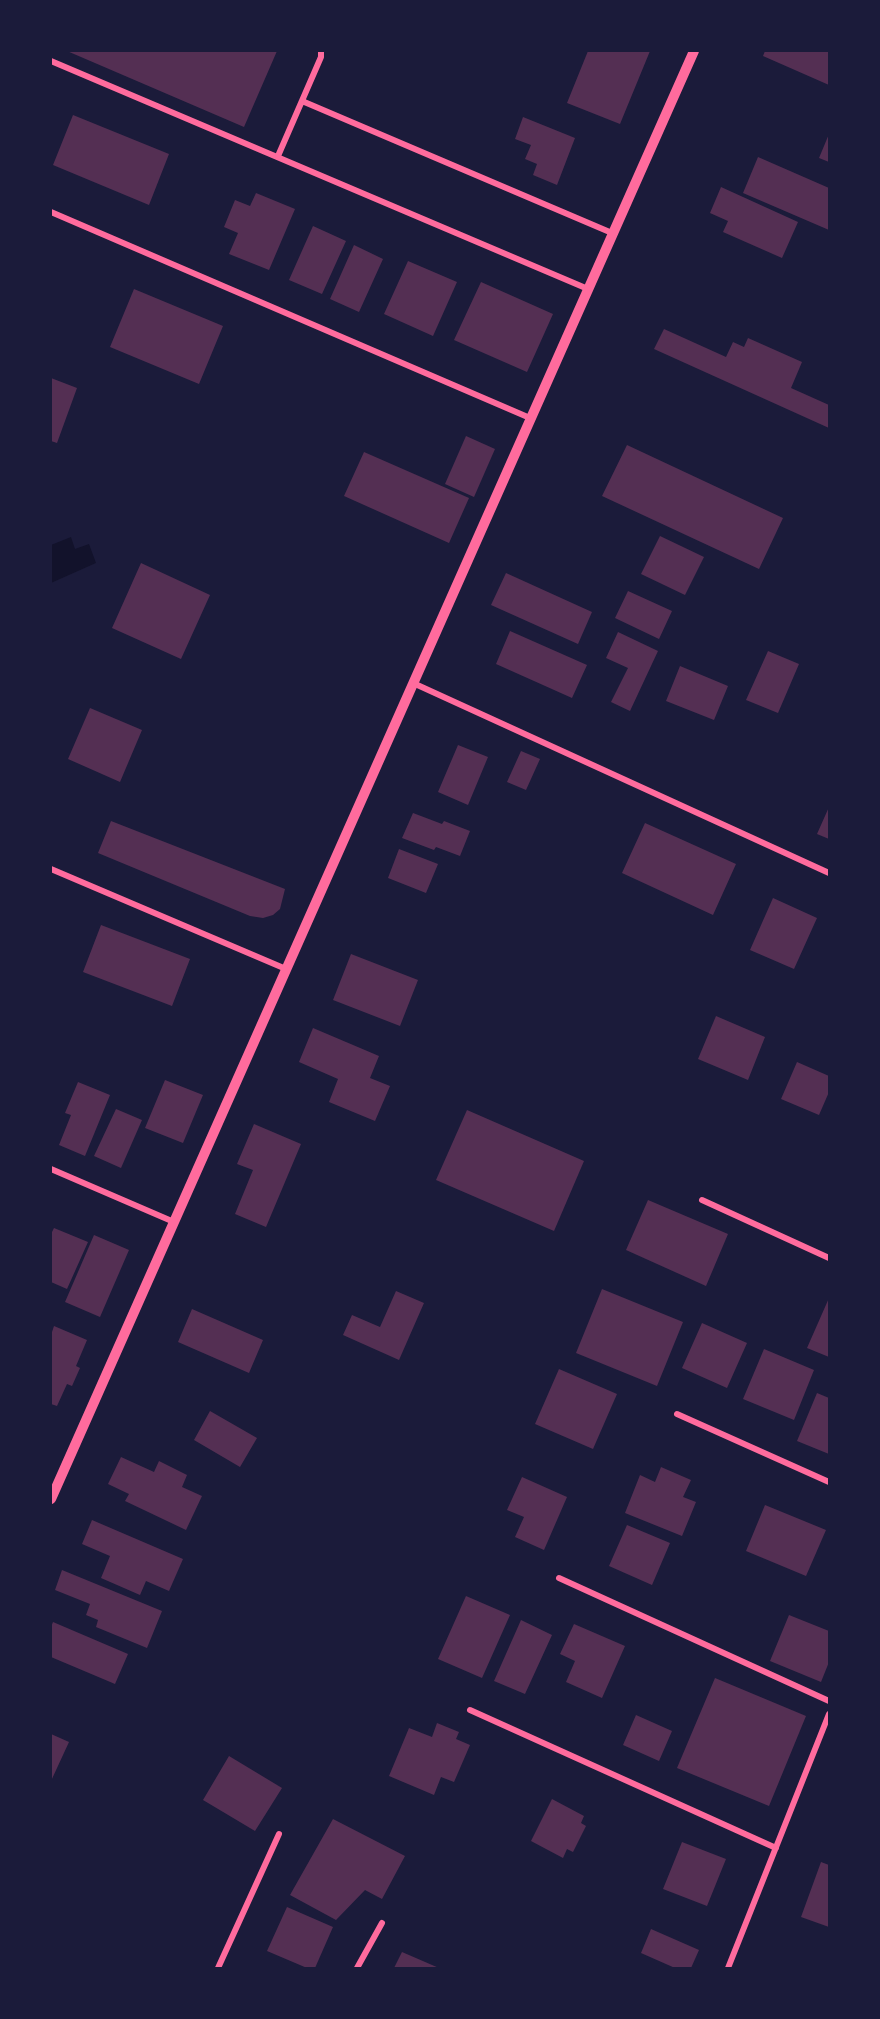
<!DOCTYPE html>
<style>
body{margin:0}
#map{position:relative;width:880px;height:2019px;overflow:hidden;background:#1b1b3a;font-family:Karla,sans-serif}
canvas{display:block}
.frame{position:absolute;inset:0;border:52px solid #1b1b3a;pointer-events:none}
</style>
<div id="map">
<canvas width="880" height="2019"></canvas>
<div class="frame"></div>
</div>
<script>
const context = document.querySelector('canvas').getContext('2d');
context.lineJoin = 'round';
function paint(path, color) {
  context.fillStyle = color;
  context.fill(path, 'evenodd');
}
function toPath(rows) {
  const path = new Path2D();
  for (const r of rows) {
    path.moveTo(r[0], r[1]);
    for (let i = 2; i < r.length; i += 2) path.lineTo(r[i], r[i + 1]);
  }
  return path;
}
function stroke(path, color, width, dash) {
  context.strokeStyle = color;
  context.lineWidth = width;
  context.lineCap = dash ? 'butt' : 'round';
  context.setLineDash(dash || []);
  context.stroke(path);
}
paint(toPath([
 [71,537,75,549,89,544,96,563,51,583,51,545]
]), '#12122b');
paint(toPath([
 [67,51,277,51,244,127],
 [588,51,650,51,620,124,567,103],
 [765,51,829,51,829,85,763,56],
 [73,115,169,154,149,205,53,165],
 [523,117,575,138,557,185,533,175,537,164,525,159,531,145,515,139],
 [829,134,829,162,819,158],
 [758,157,829,188,829,230,743,193],
 [721,187,798,222,782,258,723,232,728,221,710,213],
 [256,193,295,209,269,270,229,254,238,233,224,227,235,200,250,206],
 [313,226,346,241,322,294,289,280],
 [354,245,383,259,359,312,330,299],
 [408,261,457,282,433,336,384,314],
 [481,282,553,314,527,372,454,340],
 [134,289,223,326,199,384,110,347],
 [664,329,726,357,733,342,744,347,748,338,802,362,791,388,829,405,829,428,654,349],
 [51,378,77,388,57,443,51,441],
 [466,436,495,449,474,497,445,484],
 [627,445,783,518,759,569,602,496],
 [364,452,469,498,449,543,344,496],
 [660,536,704,557,685,595,641,574],
 [141,563,210,595,181,659,112,628],
 [506,573,592,612,578,644,491,605],
 [628,591,672,611,659,639,615,618],
 [510,631,587,665,572,698,496,664],
 [618,632,658,651,630,711,611,702,628,668,606,658],
 [768,651,799,664,778,713,746,700],
 [680,666,728,686,714,720,666,701],
 [90,708,142,730,120,782,68,759],
 [458,745,488,757,468,805,438,792],
 [521,751,540,759,526,790,507,782],
 [829,807,829,839,817,834],
 [413,813,442,824,444,821,470,831,460,856,436,847,434,850,402,838],
 [111,821,285,889,280,909,273,915,263,918,250,916,98,853],
 [645,823,736,864,713,915,622,873],
 [399,849,438,864,426,893,388,878],
 [773,898,817,918,794,969,750,950],
 [101,925,190,959,172,1006,83,972],
 [351,954,418,980,400,1026,333,1000],
 [716,1016,765,1037,748,1080,698,1059],
 [313,1028,379,1056,370,1078,390,1086,375,1121,329,1102,338,1079,299,1062],
 [797,1062,829,1076,829,1092,819,1115,781,1099],
 [165,1080,203,1095,183,1143,145,1128],
 [78,1082,110,1095,85,1156,59,1145,71,1115,65,1113],
 [116,1109,142,1120,121,1168,94,1156],
 [467,1110,584,1161,554,1231,436,1180],
 [254,1124,301,1144,266,1227,235,1214,253,1170,237,1164],
 [648,1200,728,1234,706,1286,626,1250],
 [54,1228,88,1242,67,1289,51,1282,51,1234],
 [94,1235,129,1250,100,1317,65,1302],
 [602,1289,683,1322,657,1386,576,1353],
 [396,1291,424,1303,399,1360,343,1335,352,1315,380,1327],
 [829,1298,829,1357,807,1348],
 [192,1309,263,1340,249,1373,178,1342],
 [702,1323,747,1343,727,1388,682,1368],
 [54,1326,87,1340,76,1366,80,1368,72,1386,67,1384,57,1406,51,1404,51,1335],
 [764,1349,814,1370,794,1420,743,1399],
 [559,1369,617,1394,593,1449,535,1424],
 [817,1393,829,1398,829,1454,797,1441],
 [210,1411,257,1438,240,1467,194,1440],
 [121,1457,154,1472,159,1461,187,1475,182,1487,202,1496,186,1530,125,1501,129,1494,108,1484],
 [661,1467,691,1480,683,1497,696,1502,682,1536,625,1513,640,1475,655,1482],
 [522,1477,567,1497,544,1550,515,1537,524,1517,507,1510],
 [765,1505,826,1530,806,1576,746,1551],
 [92,1520,183,1559,169,1591,146,1581,140,1595,101,1578,110,1556,82,1544],
 [627,1525,670,1543,652,1585,609,1566],
 [62,1570,162,1611,147,1648,96,1627,98,1620,86,1615,90,1604,55,1590],
 [466,1596,510,1615,482,1678,438,1659],
 [789,1615,829,1631,829,1662,821,1682,770,1661],
 [521,1620,552,1635,525,1694,494,1681],
 [53,1622,128,1654,115,1684,51,1657,51,1627],
 [574,1624,625,1646,602,1698,566,1682,575,1661,560,1654],
 [715,1678,806,1716,769,1806,677,1768],
 [636,1715,672,1731,659,1761,623,1745],
 [437,1723,459,1732,456,1739,470,1745,454,1782,441,1777,434,1795,389,1776,409,1728,432,1737],
 [51,1734,69,1742,51,1781],
 [229,1756,282,1788,255,1831,203,1800],
 [552,1799,584,1816,581,1823,586,1826,573,1852,567,1849,563,1858,531,1841],
 [333,1819,405,1856,382,1899,365,1890,336,1920,290,1895],
 [682,1842,726,1859,707,1906,663,1889],
 [821,1862,829,1865,829,1927,801,1917],
 [287,1907,333,1927,315,1968,307,1968,267,1951],
 [651,1929,699,1950,691,1968,675,1968,641,1953],
 [402,1952,439,1968,394,1968]
]), '#542f53');
stroke(toPath([
 [51,61,588,289],
 [302,101,612,233],
 [278,156,321,57,321,51],
 [51,212,530,418],
 [413,683,829,873],
 [51,869,286,969],
 [51,1169,174,1222],
 [702,1200,829,1258],
 [677,1414,829,1482],
 [559,1578,829,1701],
 [470,1710,776,1848],
 [218,1968,279,1834],
 [357,1968,382,1923],
 [728,1968,829,1714]
]), '#ff6b9d', 6);
stroke(toPath([
 [51,1499,694,51]
]), '#ff6b9d', 10);
</script>
